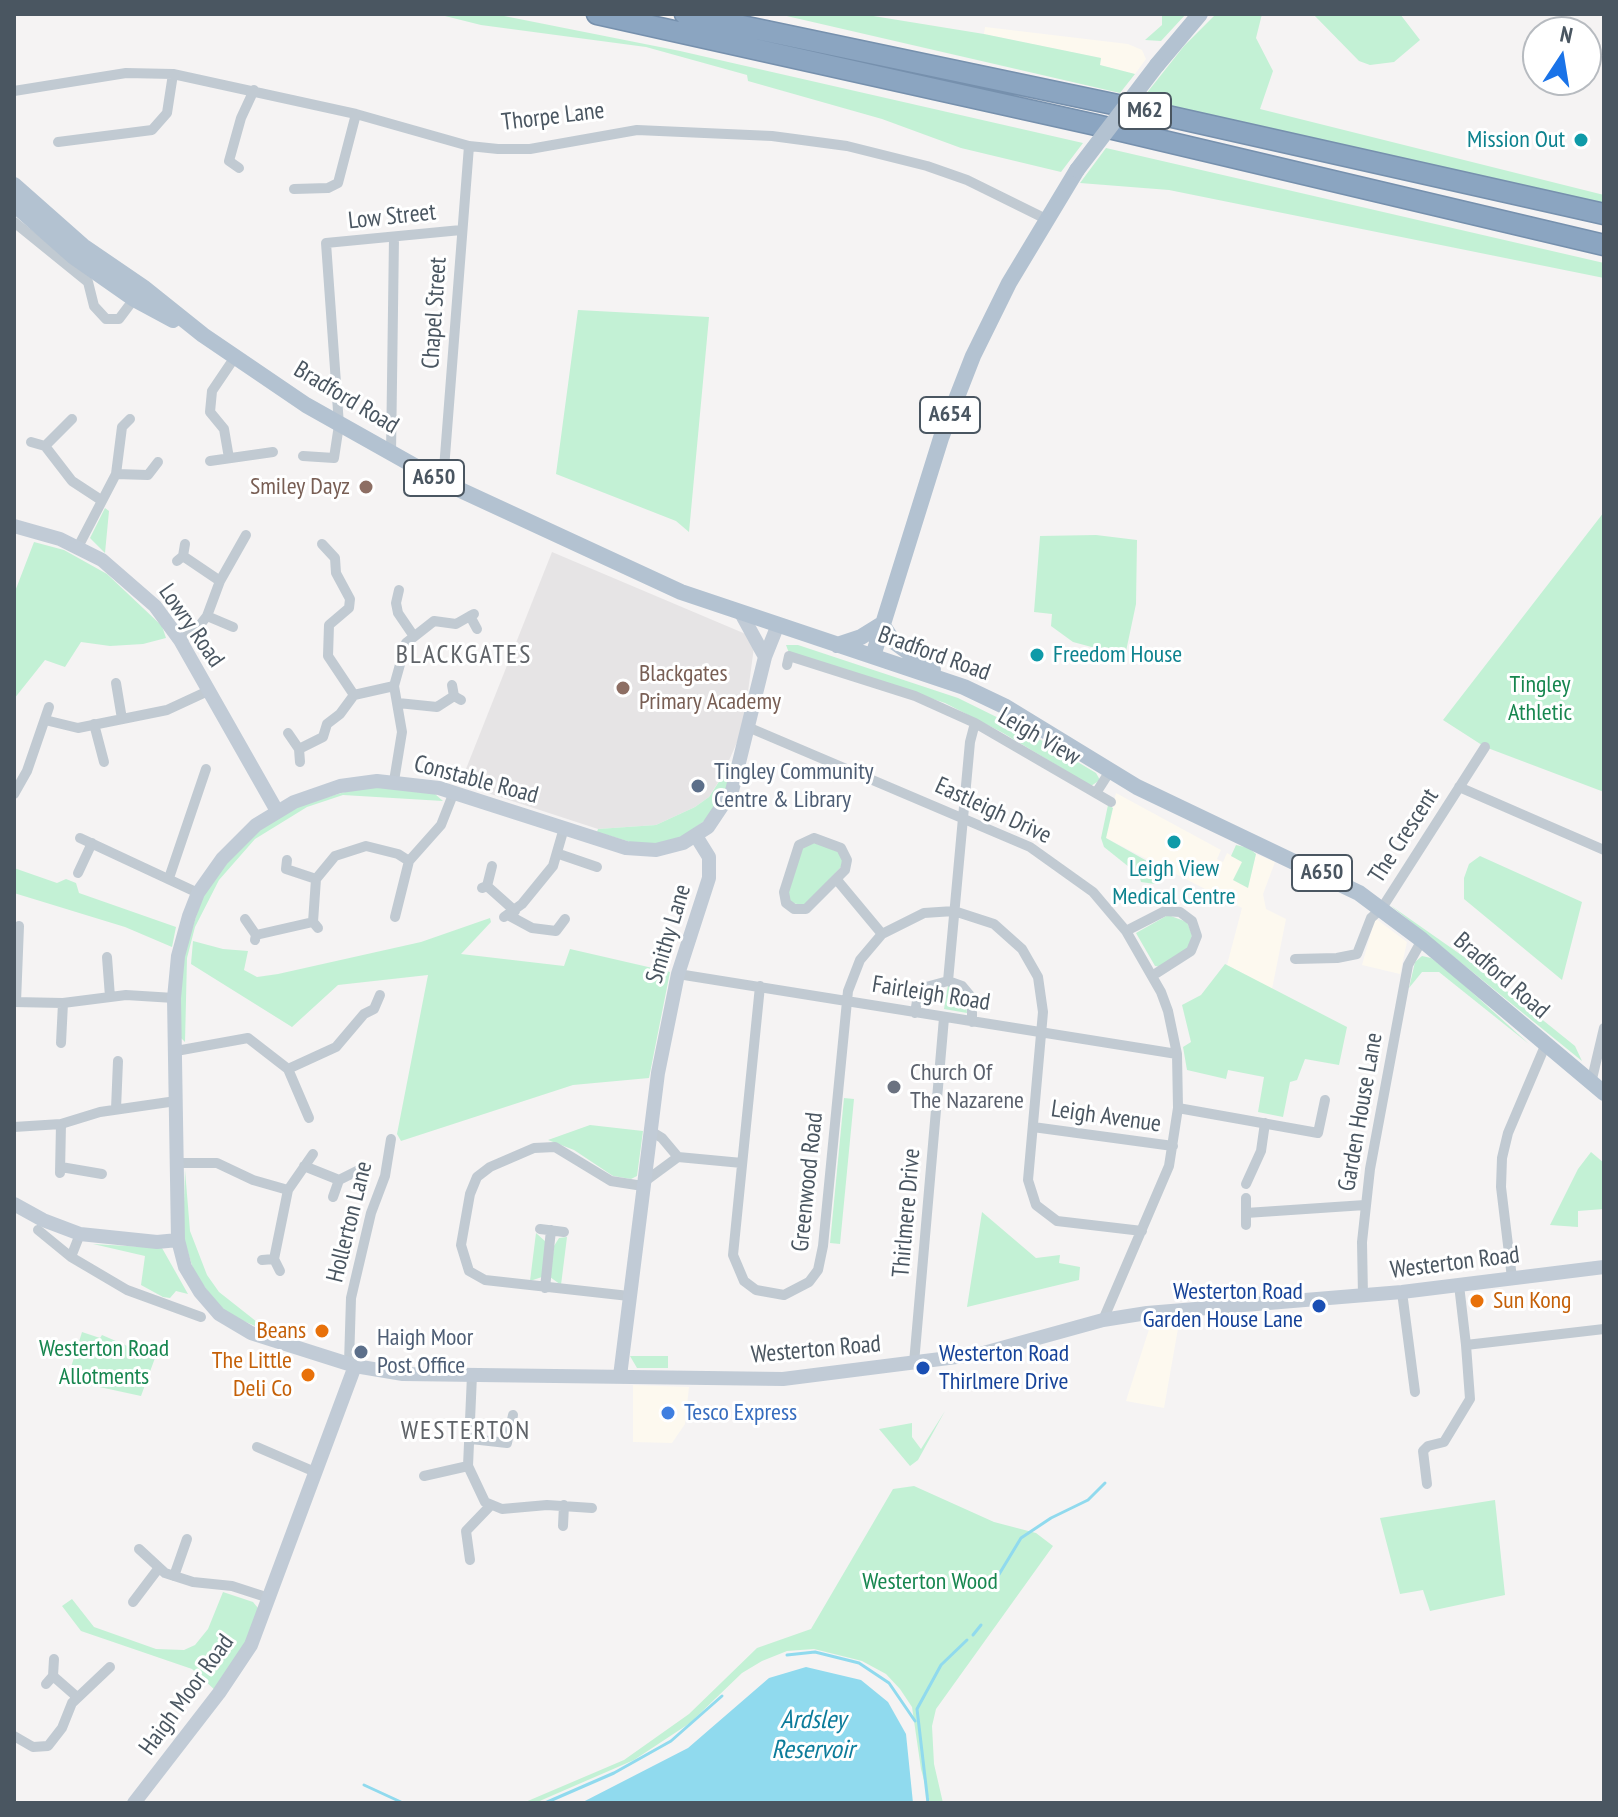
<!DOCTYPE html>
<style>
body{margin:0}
#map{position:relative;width:1618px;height:1817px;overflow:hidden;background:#f5f3f3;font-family:"PT Sans Narrow",sans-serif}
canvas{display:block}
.frame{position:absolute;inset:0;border:16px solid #4a5661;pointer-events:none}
.north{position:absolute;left:1522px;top:16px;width:80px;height:80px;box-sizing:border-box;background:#fff;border:2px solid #b7bbc0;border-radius:50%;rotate:12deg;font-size:22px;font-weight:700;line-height:32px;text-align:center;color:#4a5661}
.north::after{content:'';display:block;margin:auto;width:28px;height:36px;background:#1a73e8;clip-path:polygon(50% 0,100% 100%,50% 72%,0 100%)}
</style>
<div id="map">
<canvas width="1618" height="1817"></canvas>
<div class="frame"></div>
<div class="north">N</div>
</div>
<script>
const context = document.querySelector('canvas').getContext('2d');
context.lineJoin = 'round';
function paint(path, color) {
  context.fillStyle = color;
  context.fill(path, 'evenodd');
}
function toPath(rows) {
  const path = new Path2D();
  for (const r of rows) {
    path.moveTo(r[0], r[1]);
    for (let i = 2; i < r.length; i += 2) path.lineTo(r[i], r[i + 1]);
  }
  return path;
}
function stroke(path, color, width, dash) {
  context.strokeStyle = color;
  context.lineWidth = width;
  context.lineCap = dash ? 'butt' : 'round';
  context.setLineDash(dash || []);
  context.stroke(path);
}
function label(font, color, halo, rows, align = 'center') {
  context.font = font + ' "PT Sans Narrow",sans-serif';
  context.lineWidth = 6;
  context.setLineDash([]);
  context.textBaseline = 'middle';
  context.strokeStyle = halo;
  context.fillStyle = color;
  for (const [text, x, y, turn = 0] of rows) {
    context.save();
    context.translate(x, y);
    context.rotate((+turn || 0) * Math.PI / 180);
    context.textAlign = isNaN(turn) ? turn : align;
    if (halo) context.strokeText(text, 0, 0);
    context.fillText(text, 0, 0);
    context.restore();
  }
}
paint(toPath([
 [985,27,1128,44,1142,50,1146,59,1135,74,1100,65,1101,58,984,34],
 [1116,793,1221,850,1217,859,1223,862,1227,853,1242,862,1248,887,1256,854,1275,862,1263,894,1266,909,1286,919,1272,989,1227,965,1242,908,1106,838],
 [1375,918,1407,942,1400,974,1362,965],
 [1161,1320,1179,1323,1164,1408,1126,1401,1151,1323,1160,1324],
 [633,1385,689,1387,685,1424,672,1443,633,1442]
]), '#fdf9ef');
paint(toPath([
 [552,552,748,635,754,647,743,729,722,776,709,797,695,807,656,825,598,829,460,784]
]), '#e6e4e5');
paint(toPath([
 [437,14,494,14,680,51,1083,143,1061,172,961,148,882,119,748,81,747,75,646,47,481,25],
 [778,14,861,14,984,34,1101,58,1100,65,1135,74,1120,93],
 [1162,14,1186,14,1161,41,1145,40,1162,25],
 [1216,14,1262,14,1256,38,1273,71,1260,109,1604,195,1604,205,1142,99,1184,46],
 [1313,14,1400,14,1420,40,1394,62,1370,65,1359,61],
 [1106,148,1604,263,1604,278,1169,190,1080,183],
 [578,310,709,317,689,532,676,521,556,474],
 [105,508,109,511,105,553,90,538],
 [1604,512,1604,792,1485,747,1443,720],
 [1096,535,1137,540,1136,604,1125,656,1073,642,1051,626,1052,614,1034,612,1040,536],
 [34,542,64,550,107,574,162,626,166,638,143,644,110,646,81,642,65,667,45,660,14,699,14,594],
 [786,645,798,645,958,698,1031,734,1096,773,1100,780,1091,786,1003,733,945,703,789,653],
 [731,763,734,764,727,788,707,819,682,837,654,844,637,844,597,832,598,829,656,825,695,807,709,797],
 [362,787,398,787,435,794,443,801,343,795,307,807,255,839,219,880,195,927,187,958,185,1042,181,1038,180,990,183,957,203,895,240,845,269,823,300,805],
 [1108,805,1113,808,1106,838,1163,870,1155,884,1141,882,1139,875,1104,847,1101,838],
 [811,842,837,850,843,857,841,867,805,905,790,903,787,892,801,847],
 [1236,845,1249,848,1256,854,1248,888,1233,880,1242,862,1231,856],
 [1480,856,1582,902,1562,980,1464,899,1464,878,1469,864],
 [14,868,57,883,66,879,76,883,79,893,176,927,172,947,125,927,14,893],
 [1390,905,1467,959,1575,1046,1582,1061],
 [1168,915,1187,922,1192,935,1188,948,1160,967,1155,966,1136,933],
 [490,918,491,922,461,954,564,966,570,949,670,972,649,1078,573,1085,401,1141,397,1134,428,975,338,985,292,1027,191,964,193,941,223,949,248,951,244,970,257,977,278,974,421,942],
 [1422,956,1431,958,1453,975,1529,1044,1439,972,1422,972,1409,988,1415,962],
 [1225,964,1347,1027,1339,1065,1305,1059,1297,1080,1290,1082,1283,1117,1258,1112,1264,1077,1228,1070,1226,1079,1187,1070,1183,1047,1191,1042,1182,1005,1201,995],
 [948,985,965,995,967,1013,944,1009],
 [844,1098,854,1099,840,1244,830,1243],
 [590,1125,643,1131,637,1176,631,1179,613,1176,574,1150,548,1140],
 [1591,1152,1604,1163,1604,1209,1578,1211,1578,1227,1550,1225,1578,1169],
 [185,1170,190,1231,207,1275,219,1292,271,1333,232,1316,216,1303,194,1272,183,1236],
 [982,1212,1036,1258,1060,1255,1059,1263,1080,1267,1079,1280,967,1307],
 [536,1233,546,1242,542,1277,530,1281],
 [567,1237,561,1285,550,1277,554,1246,559,1238],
 [93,1244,162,1248,188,1294,176,1291,170,1298,163,1297,141,1285,145,1256],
 [82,1332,100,1338,102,1335,155,1358,141,1396,67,1380],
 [630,1356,668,1356,668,1368,637,1368],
 [945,1411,918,1460,910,1466,879,1429,912,1423,912,1437,921,1449],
 [914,1486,994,1522,1036,1533,1053,1546,936,1709,932,1726,934,1764,943,1803,930,1803,921,1769,912,1707,900,1689,886,1674,862,1661,814,1649,787,1651,762,1661,742,1673,690,1723,634,1760,535,1803,523,1803,624,1760,689,1714,757,1648,811,1629,893,1489],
 [1495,1500,1505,1595,1430,1611,1423,1590,1400,1594,1380,1518],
 [223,1592,253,1602,258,1608,247,1642,216,1691,192,1669,81,1631,62,1606,72,1599,94,1627,156,1649,184,1650,195,1645,208,1629]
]), '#c3f1d5');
paint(toPath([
 [806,1667,861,1680,888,1702,906,1734,913,1803,581,1803,688,1748,769,1678]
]), '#90daee');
stroke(toPath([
 [997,1588,998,1576,1021,1538,1051,1518,1088,1500,1105,1483],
 [973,1635,981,1625],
 [787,1655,815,1652,859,1663,889,1683,915,1721],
 [364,1785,403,1803],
 [545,1803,614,1773,671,1741,722,1696],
 [928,1803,917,1709,941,1665,967,1640]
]), '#90daee', 3);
const highway = toPath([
 [597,14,1096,125,1604,245],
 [685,14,1132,108,1604,214]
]);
stroke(highway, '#7690ad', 23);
stroke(toPath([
 [14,91,126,73,173,74,356,114,469,146,498,149,530,149,637,130,772,136,847,146,927,166,967,180,1046,219],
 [58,142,152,130,167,113,173,74],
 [239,168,229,161,241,118,254,90],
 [294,189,328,188,338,183,356,114],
 [14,222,88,282,94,306,106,319,119,319,137,295],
 [31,442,45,446,72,481,101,500],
 [45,446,72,419],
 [391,454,394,237],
 [303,456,334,458,339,425,326,243,461,230],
 [229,458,224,429,210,412,212,391,235,357],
 [210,461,273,452],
 [116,474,148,475,158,462],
 [443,482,469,146],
 [322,544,335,558,336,573,350,599,349,608,329,625,328,656,354,695,394,686],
 [78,547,116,474,122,427,130,419],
 [183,556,220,581],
 [177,561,183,556,185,544],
 [399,590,396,603,398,613,413,635],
 [474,614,470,616,477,629],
 [207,616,233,627],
 [180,640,196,630,207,616,220,581,246,535],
 [787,665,789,656,915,696,975,723,1111,802],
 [116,683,122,719],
 [452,685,454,696,461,700],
 [398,703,437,707,454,696],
 [45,720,78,728,167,710,208,691],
 [94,724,104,762],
 [750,728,1030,847,1093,892,1126,931,1161,992,1168,1011,1177,1054,1178,1108,1169,1166,1103,1320],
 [288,733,299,749,300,762],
 [299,749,323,737,327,724,340,714,354,695],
 [394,781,402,732,394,686,406,643,434,621,456,624,470,616],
 [1459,787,1604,850],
 [1096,793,1110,771],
 [14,794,27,771,49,707],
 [80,838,198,893],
 [814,838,841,848,847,860,845,870,806,909,794,909,786,903,784,892,799,845,814,838],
 [559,854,597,867],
 [287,860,286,869,316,879],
 [78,873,92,843],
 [169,878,206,769],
 [837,880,882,934],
 [487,886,515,911],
 [482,888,487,886,492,866],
 [508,915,532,928,556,931,565,919],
 [395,917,409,861,441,825,454,792],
 [504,917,522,904,553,866,564,828],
 [245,919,256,935,255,940],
 [318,928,313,922,316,879,335,856,366,846,398,854,409,861],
 [1126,931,1165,911,1180,912,1192,921,1197,936,1191,951,1152,976],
 [256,935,313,922],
 [107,957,110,997],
 [1295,959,1337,958,1357,954,1371,918,1382,908,1485,747],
 [678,974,1177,1054],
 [948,981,970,742,975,723],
 [760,986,733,1255,744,1281,756,1290,784,1295,809,1282,818,1270,823,1246,848,991,860,960,882,934,924,913,954,911,994,924,1022,949,1038,977,1043,1012,1028,1180,1036,1205,1057,1221,1142,1231],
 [14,1002,63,1003,126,995,174,998],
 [16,1002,19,926],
 [915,1013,917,1001,926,987,948,981,962,986,972,998,972,1022],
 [61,1043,63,1003],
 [176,1051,248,1038,288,1069,309,1118],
 [288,1069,336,1047,364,1014,374,1009,380,995],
 [1591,1083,1604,1028],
 [1178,1108,1318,1133,1325,1100],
 [116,1109,118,1061],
 [14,1127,61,1124,100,1112,176,1101],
 [1033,1127,1173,1146],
 [678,1157,742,1163],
 [176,1163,217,1163,253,1180,288,1190],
 [304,1166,339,1180],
 [61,1167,102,1174],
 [60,1173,61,1124],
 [644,1182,678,1157,662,1138,649,1130],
 [1246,1184,1261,1151,1265,1123],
 [333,1197,339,1180,359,1170],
 [1246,1198,1246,1225],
 [1246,1213,1365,1205],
 [540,1229,564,1232],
 [38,1230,71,1257,127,1290,201,1317],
 [71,1257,80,1234],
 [274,1259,288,1190,313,1154],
 [262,1260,274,1259,280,1271],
 [1512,1278,1501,1187,1502,1158,1508,1133,1545,1046],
 [1459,1285,1466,1345,1604,1329],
 [545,1288,551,1230],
 [1402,1292,1415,1392],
 [629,1296,485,1280,469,1271,461,1245,470,1194,477,1177,490,1167,534,1148,555,1147,611,1181,643,1186],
 [1363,1296,1362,1242,1370,1169,1408,965,1422,940],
 [349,1363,351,1298,371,1213,385,1176,391,1139],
 [914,1363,944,1018],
 [472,1375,468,1466,485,1502,502,1509,547,1505,592,1508],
 [471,1439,507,1443,513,1415],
 [257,1447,315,1472],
 [424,1476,468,1466],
 [1427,1484,1423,1451,1428,1446,1444,1442,1470,1399,1466,1345],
 [563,1526,564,1505],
 [139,1549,165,1573,193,1582,232,1586,269,1598],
 [470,1560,466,1531,491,1505],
 [174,1576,187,1539],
 [133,1602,158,1569],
 [53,1676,77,1697],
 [46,1684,53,1676,54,1659],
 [14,1736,33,1747,48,1746,62,1728,72,1703,110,1667]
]), '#c1cad2', 10);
stroke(toPath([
 [14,526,60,539,102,560,155,606,180,640,277,811],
 [742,615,765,657],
 [777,627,765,657,732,791,708,827,683,843,656,850,626,848,439,788,377,781,340,786,294,802,256,825,222,859,198,893,189,916,178,956,174,998,178,1240,185,1267,200,1292,219,1314,251,1333,355,1366,403,1374,783,1379,980,1354,1103,1320,1147,1313,1402,1292,1604,1267],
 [14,1204,43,1220,80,1234,157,1242,178,1240],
 [620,1376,658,1073,678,974,709,878,709,857,696,836],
 [134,1803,219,1693,251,1645,355,1366]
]), '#c1cbd6', 14);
stroke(toPath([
 [1157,65,1200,14],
 [14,185,83,246,143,287,203,335,306,405,443,482,681,592,964,687,1006,707,1137,787,1359,893,1422,940,1604,1093],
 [14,204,74,257,134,299,173,320],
 [882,624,893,641,933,670],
 [837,645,861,637,882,624],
 [873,656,941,438,973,356,1009,283,1077,170]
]), '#b3c2d1', 16);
stroke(highway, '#8ba5c1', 20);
stroke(toPath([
 [1077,170,1157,65]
]), '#b3c2d1', 16);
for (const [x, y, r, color] of [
 [1581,140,8,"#0f9aa8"],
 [366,487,8,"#8d6e63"],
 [1037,655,8,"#0f9aa8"],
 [623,688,8,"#8d6e63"],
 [698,786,8,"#5c6f8a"],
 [1174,842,8,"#0f9aa8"],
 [894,1087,8,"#6b7280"],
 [1477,1301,8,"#e8710a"],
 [1319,1306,8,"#1a4fb4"],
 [322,1331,8,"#e8710a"],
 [361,1352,8,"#5c6f8a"],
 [923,1368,8,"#1a4fb4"],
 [308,1375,8,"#e8710a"],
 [668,1413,8,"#3f7fe0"]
]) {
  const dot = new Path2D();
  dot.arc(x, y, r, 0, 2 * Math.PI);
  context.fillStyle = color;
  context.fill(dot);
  stroke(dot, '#fff', 3);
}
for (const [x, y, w] of [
 [1145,111,52],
 [950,415,60],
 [434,478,60],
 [1322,873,60]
]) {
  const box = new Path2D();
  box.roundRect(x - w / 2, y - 18, w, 36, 6);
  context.fillStyle = '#fff';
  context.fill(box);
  stroke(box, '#4a5661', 2);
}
label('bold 22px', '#4a5661', null, [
 ["M62",1145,111],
 ["A654",950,415],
 ["A650",434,478],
 ["A650",1322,873]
]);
label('24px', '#4a5661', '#fff', [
 ["Thorpe Lane",553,117,-7],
 ["Low Street",392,217,-6],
 ["Chapel Street",435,313,-86],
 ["Bradford Road",346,398,31],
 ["Lowry Road",191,626,55],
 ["Bradford Road",934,654,20],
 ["Leigh View",1039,737,30],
 ["Constable Road",476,780,15],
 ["Eastleigh Drive",993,811,25],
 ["The Crescent",1404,836,-57],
 ["Smithy Lane",669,934,-73],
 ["Bradford Road",1501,976,41],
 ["Fairleigh Road",931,994,9],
 ["Garden House Lane",1361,1112,-80],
 ["Leigh Avenue",1106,1117,8],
 ["Greenwood Road",808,1182,-84],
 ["Thirlmere Drive",907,1213,-85],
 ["Hollerton Lane",350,1222,-76],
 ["Westerton Road",1455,1263,-7],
 ["Westerton Road",816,1350,-5],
 ["Haigh Moor Road",187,1695,-54]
]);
label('24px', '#0d838f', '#fff', [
 ["Mission Out",1565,140],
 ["Freedom House",1053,655,"left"],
 ["Leigh View",1174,869,"center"],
 ["Medical Centre",1174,897,"center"]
], 'right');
label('24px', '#785e54', '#fff', [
 ["Smiley Dayz",350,487],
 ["Blackgates",639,674,"left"],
 ["Primary Academy",639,702,"left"]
], 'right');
label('24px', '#17864f', '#fff', [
 ["Tingley",1540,685],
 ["Athletic",1540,713],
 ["Westerton Road",104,1349],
 ["Allotments",104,1377],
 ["Westerton Wood",930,1582]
]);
label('24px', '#4e5e75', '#fff', [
 ["Tingley Community",714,772],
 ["Centre & Library",714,800],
 ["Haigh Moor",377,1338],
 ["Post Office",377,1366]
], 'left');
label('24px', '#5b616d', '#fff', [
 ["Church Of",910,1073],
 ["The Nazarene",910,1101]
], 'left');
label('24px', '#164399', '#fff', [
 ["Westerton Road",1303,1292],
 ["Garden House Lane",1303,1320],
 ["Westerton Road",939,1354,"left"],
 ["Thirlmere Drive",939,1382,"left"]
], 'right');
label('24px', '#c56008', '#fff', [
 ["Sun Kong",1493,1301,"left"],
 ["Beans",306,1331],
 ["The Little",292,1361],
 ["Deli Co",292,1389]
], 'right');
label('24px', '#366cbe', '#fff', [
 ["Tesco Express",684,1413]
], 'left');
context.letterSpacing = '2px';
label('26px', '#5f6368', '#fff', [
 ["BLACKGATES",464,656],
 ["WESTERTON",466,1432]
]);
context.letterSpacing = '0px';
label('italic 26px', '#0c7c9b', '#fff', [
 ["Ardsley",813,1721],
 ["Reservoir",813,1751]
]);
</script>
